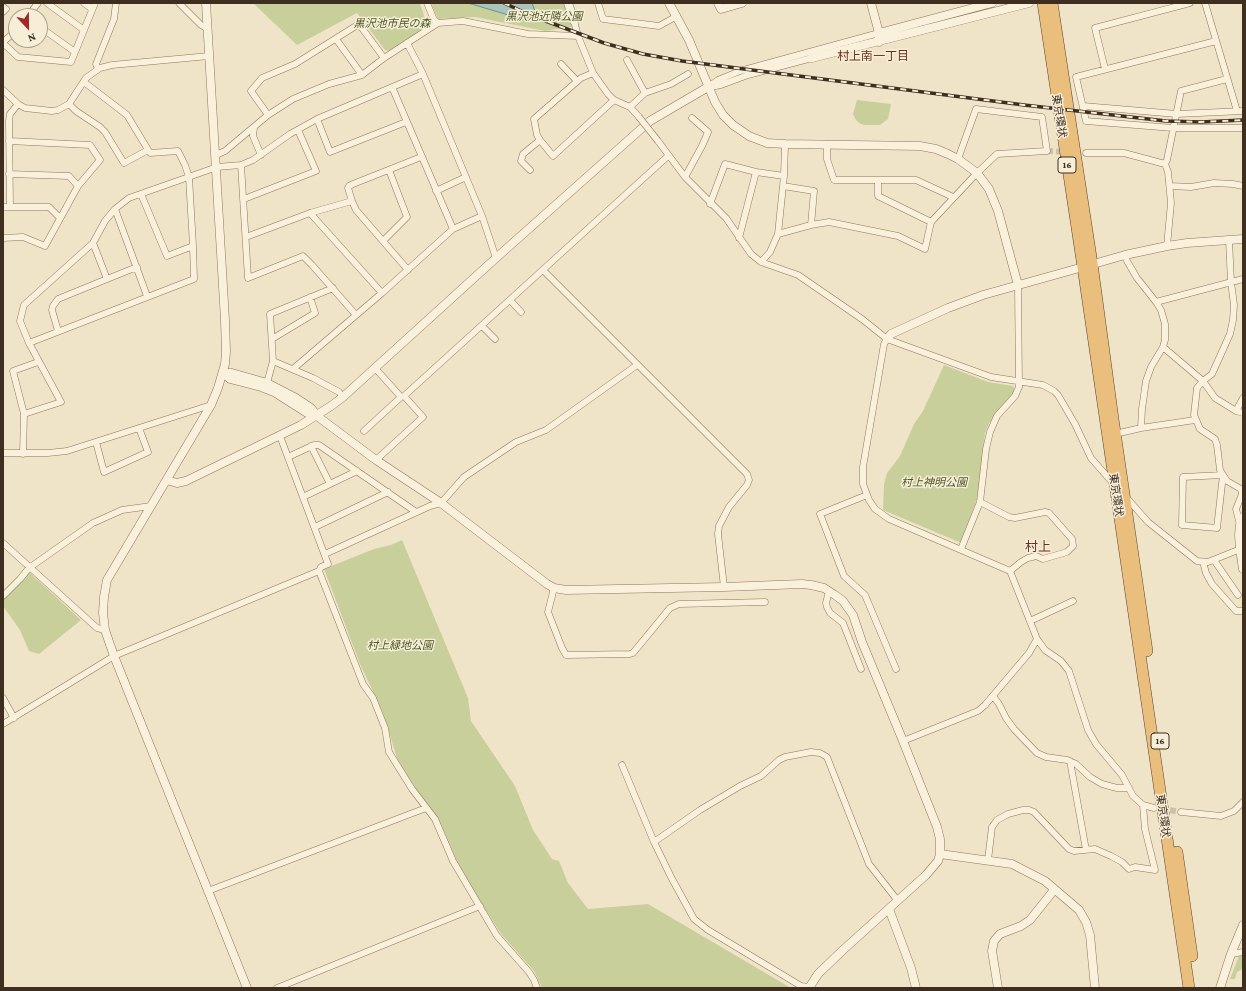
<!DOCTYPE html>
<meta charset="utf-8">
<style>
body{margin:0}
#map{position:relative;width:1246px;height:991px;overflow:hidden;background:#f0e4c8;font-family:"Crimson Pro",serif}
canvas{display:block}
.frame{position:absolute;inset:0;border:4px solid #3d2e20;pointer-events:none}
.north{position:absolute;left:8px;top:8px;width:40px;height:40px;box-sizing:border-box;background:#f7eed8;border:1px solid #ada18e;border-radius:50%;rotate:158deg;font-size:11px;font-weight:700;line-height:16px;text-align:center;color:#3d2e20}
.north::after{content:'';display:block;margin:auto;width:14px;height:18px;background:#9e2a2b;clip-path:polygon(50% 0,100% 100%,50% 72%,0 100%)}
</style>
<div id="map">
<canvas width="1246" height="991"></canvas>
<div class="frame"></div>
<div class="north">N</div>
</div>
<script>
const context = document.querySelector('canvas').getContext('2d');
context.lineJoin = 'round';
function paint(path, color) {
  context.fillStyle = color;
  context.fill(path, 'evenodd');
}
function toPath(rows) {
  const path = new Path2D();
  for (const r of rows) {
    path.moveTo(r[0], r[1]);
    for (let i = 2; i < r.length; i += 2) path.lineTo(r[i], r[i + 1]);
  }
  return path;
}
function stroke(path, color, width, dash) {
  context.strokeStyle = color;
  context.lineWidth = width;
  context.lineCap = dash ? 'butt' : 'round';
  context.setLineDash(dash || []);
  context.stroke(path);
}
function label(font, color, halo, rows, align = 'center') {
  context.font = font + ' "Crimson Pro","Noto Sans JP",serif';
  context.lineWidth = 3;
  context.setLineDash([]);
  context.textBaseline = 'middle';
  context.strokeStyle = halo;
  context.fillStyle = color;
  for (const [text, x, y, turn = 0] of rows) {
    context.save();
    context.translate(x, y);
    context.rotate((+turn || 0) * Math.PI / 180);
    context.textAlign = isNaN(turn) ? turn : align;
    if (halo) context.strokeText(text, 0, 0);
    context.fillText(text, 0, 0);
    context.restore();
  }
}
paint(toPath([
 [253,3,420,3,428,28,390,51,385,50,357,13,297,45],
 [431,3,566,3,572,27,545,31,475,17,438,19],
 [857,100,891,104,888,119,880,125,864,125,859,123,856,120,853,114],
 [944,365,988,382,1013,386,1015,391,996,414,989,423,985,433,978,496,961,542,959,542,883,510,884,484,887,473,900,456,914,424,923,411],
 [402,540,468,698,471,721,515,786,533,830,552,859,559,861,568,883,588,909,648,904,791,988,542,988,534,971,502,935,463,875,441,824,408,777,397,758,383,713,360,664,324,569,374,549,391,545],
 [29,572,81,620,39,654,29,651,20,630,3,606,3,600],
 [1243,955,1243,969,1237,972,1235,979,1230,979,1239,956]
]), '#c9cf9b');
const water = toPath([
 [468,3,532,3,535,11,525,20,468,3]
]);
paint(water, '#a9c4bc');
stroke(water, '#6f938a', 1);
stroke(toPath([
 [1047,151,1086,153],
 [1161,809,1181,812]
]), '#ccc0a6', 6, [6, 3]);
const minor = toPath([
 [47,3,84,30],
 [84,3,92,9],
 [179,3,201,25,208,29],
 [427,3,434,20,438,23],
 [598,3,603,19,659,26,677,16],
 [1205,3,1237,111],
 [3,7,6,9,3,12],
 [28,16,38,3],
 [574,21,578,36,593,73,608,94,614,100,630,107,639,117],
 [40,27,75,52],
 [336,39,362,75],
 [1216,41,1076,77,1086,121,1173,128,1243,128],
 [3,42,16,31],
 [3,43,18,57,71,62,95,3],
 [407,43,423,74,482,216,496,258],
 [627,60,645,93],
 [561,64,577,81],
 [98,69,96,64,114,19,116,3],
 [1105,69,1095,28,1190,3],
 [593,73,581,78,534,119,537,135,540,140,553,156,614,100],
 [392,87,453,229],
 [708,87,718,80,740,71,879,33],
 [710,87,721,85,748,75,812,58],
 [3,90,18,104,25,108,52,111,58,110,69,104,86,78,100,68,112,65,209,56],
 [69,104,76,111,100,127,105,132,124,163,148,150],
 [1083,106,1177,114,1243,111],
 [630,107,645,93,671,84,688,74],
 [268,115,251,91,262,78,295,64,359,24,384,58],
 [317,119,330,152,406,122],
 [254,128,253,136,261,155],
 [658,141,685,177,726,218,751,254,761,262,798,275,862,319,887,339,991,377,1043,385,1054,391,1058,395,1075,424,1091,458,1112,482],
 [827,144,827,159,834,180,916,180,953,197],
 [1086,153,1124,153,1165,164],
 [216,155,225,151,268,115,293,99,329,84,362,75,384,58,438,23,463,21,528,34,578,36],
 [241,165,248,278,303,256,312,265,356,315],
 [530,170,521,161,523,154,540,140],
 [9,174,69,176,78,186],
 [685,177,702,146,708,132,692,118],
 [878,180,878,196,931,222],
 [783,186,814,191,811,225],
 [1170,186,1191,187,1214,183,1233,184,1243,186],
 [436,191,466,177],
 [141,194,167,256,193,246],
 [244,199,316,171,298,130],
 [710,204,725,164,756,172,784,176],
 [10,206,9,121,10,114,18,104],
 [3,207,49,207,60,218],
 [115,209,147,296],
 [310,213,382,293],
 [778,234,811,225,829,222,898,236,925,249,931,222,977,173,997,154,1047,151,1042,117,976,109,958,159],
 [246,237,310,213,352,201],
 [3,238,23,237,45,246,78,186,100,160,90,145,9,141],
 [739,238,756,172],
 [1229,240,1231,282,1234,305,1233,320,1230,334,1212,374,1203,381,1197,388,1194,415,1200,429,1215,439,1217,445,1220,470,1223,475,1227,481,1241,489,1242,494,1236,509,1240,525],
 [383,241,407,217,389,170],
 [1167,246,1171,203,1168,172,1165,164,1167,160,1181,91,1227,79],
 [1125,255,1127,261,1137,278,1156,302,1161,310,1165,324,1165,340,1163,347,1151,367,1146,381,1142,409,1141,428],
 [761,262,770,252,778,234,784,176,785,144],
 [408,270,356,210,352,201,348,188,349,186,353,184,421,157],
 [543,270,747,474,749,480,747,485,729,507,719,526,718,534,724,587],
 [107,279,137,267],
 [510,300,521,312],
 [1156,302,1243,279],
 [482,326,495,339],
 [58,331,52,310,53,306,58,299,107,279,93,243],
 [272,339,315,313,310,297],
 [887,339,884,344,863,467,863,484,869,500,875,509,889,519,1010,571,1037,639,1045,650,1061,661,1069,671,1088,730,1096,744,1122,775,1133,796,1143,805,1154,808],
 [29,343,194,279,193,246,189,177,185,165,178,151,150,153,127,115,84,82],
 [1163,347,1203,381,1215,398,1236,411,1243,413],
 [273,361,313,378,339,392,343,397],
 [293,369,382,293,453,229,482,216],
 [267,383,273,361,270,314,333,288],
 [1236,411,1243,398],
 [24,414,61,402,29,343,20,321,24,305,93,243,105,221,115,209,129,198,217,167,241,165,253,160,290,134,317,119,423,74],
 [364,431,401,397,375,368],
 [1115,434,1141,428,1195,420],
 [96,442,104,472,148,452,139,428],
 [311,446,330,484],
 [3,453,48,453,67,451,211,405],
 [23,454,24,414,13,371,38,362],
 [288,457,314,445,319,445,416,512],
 [376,460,423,417,404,396,668,156],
 [1223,475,1217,528,1182,525,1183,477,1223,475],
 [867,495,820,514,844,576,865,595,896,669],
 [1125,496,1148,522,1197,561,1208,562,1243,548],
 [303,497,357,471],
 [980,502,1009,517,1015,518,1045,512,1049,513,1072,539,1073,546,1067,552,1043,559,1036,556,1028,558,1021,562,1010,571],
 [315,527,388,492],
 [3,543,97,628,105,630],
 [961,549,980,502,986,449,990,432,997,416,1015,396,1019,387,1018,285],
 [325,554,430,506,441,503,464,477,516,442,546,430,637,365],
 [1214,560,1238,595],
 [1203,562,1206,573,1212,584,1236,611,1243,611],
 [319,571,363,684,373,698,385,728,389,752,412,789,435,819,453,861,497,936,529,972,534,980,537,988],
 [554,588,548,612,562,648,566,655,630,654,633,653,670,608,679,604,765,602],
 [829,591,826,603,827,607,830,613,843,623,861,669],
 [3,596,20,579,29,568,93,523,122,510,151,506],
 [1030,621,1073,601],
 [993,696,999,704,1006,718,1014,729,1037,753,1046,757,1067,760,1076,764,1090,777,1102,784,1117,788,1129,788],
 [3,698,14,718],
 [3,724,114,656,319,571,321,567,328,564,280,436],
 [903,741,978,711,985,705,1029,653,1037,639],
 [1070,761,1086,850],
 [622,765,654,842,671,877,694,919,708,930,801,986,809,987],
 [1181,812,1221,816,1234,811,1243,802],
 [654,842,700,810,740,786,761,776,779,760,785,757,811,752,820,753,827,757,869,864,898,901],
 [988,860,992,827,997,820,1008,814,1023,810,1029,810,1034,812,1069,849,1074,851,1095,849,1111,856,1122,862,1129,869,1135,867,1155,870,1145,829,1143,805],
 [208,891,426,808],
 [1231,954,1243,952],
 [277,988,480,906]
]);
const tertiary = toPath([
 [206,3,225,320,226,352,225,364,218,388,211,405,107,580,104,597,103,613,105,630,114,656,247,988],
 [568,3,574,21],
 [669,3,689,40,715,102,723,115,733,125,749,136,767,143,785,144,920,146,936,149,948,154,958,159,977,173,989,189,998,211,1018,285],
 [718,3,721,9,742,3],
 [871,3,879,33,881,36],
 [879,42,879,33,992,3],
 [812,58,1029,3],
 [887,339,891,334,948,308,983,295,1083,267,1125,255,1167,246,1187,243,1243,239],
 [223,373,232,373,267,383,296,398,311,408,317,416,376,460,441,503,547,584,554,588,566,590,724,587,802,584,811,585,824,588,835,595,843,601,853,615,862,642,903,741,937,827,940,839,940,854,938,861,926,875,843,950,818,974,809,988],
 [223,373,230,379,261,387,274,392,307,413,317,416],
 [167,480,177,483,186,481,301,425,331,406,343,397,496,258,650,121,708,87],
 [1243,517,1240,525,1239,535,1240,549,1243,569],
 [940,854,1012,864,1045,881,1079,910,1086,922,1090,935,1095,988],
 [889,909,911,968,916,988],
 [998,988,992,951,994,941,1000,934,1021,926,1030,920,1054,890],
 [1220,988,1231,954,1243,925]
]);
const trunk = toPath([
 [1043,3,1083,267,1189,988],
 [1052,3,1092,264,1113,419,1147,651],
 [1177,852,1192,956]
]);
stroke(minor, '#8d765c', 7);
stroke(tertiary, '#8d765c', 9);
stroke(trunk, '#5b4430', 12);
stroke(minor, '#faf1dc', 6);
stroke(tertiary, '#faf1dc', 8);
stroke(trunk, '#eabe7c', 11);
const rail = toPath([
 [504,3,530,15,604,43,643,54,682,61,1024,105,1166,121,1201,122,1243,120]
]);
stroke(rail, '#3d2e20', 3.5);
stroke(rail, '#f7eed8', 2, [6]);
const minorBridge = toPath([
 [639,117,658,141]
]);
stroke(minorBridge, '#8d765c', 7, []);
stroke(minorBridge, '#faf1dc', 6);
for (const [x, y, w] of [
 [1067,165,18],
 [1160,741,18]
]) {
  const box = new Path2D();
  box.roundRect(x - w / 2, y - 8, w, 16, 3);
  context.fillStyle = '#f7eed8';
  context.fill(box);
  stroke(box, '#3d2e20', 1);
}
label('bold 10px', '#3d2e20', null, [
 ["16",1067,165],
 ["16",1160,741]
]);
label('italic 11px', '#4d5a26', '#f7eed8', [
 ["黒沢池近隣公園",544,17],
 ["黒沢池市民の森",392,24],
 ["村上神明公園",934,483],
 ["村上緑地公園",400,646]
]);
label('11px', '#3d2e20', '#f7eed8', [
 ["東京環状",1059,116,81],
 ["東京環状",1116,495,82],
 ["東京環状",1163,816,82]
]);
label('12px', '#6b2e1e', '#f7eed8', [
 ["村上南一丁目",873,56]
]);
label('13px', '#6b2e1e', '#f7eed8', [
 ["村上",1038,547]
]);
</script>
